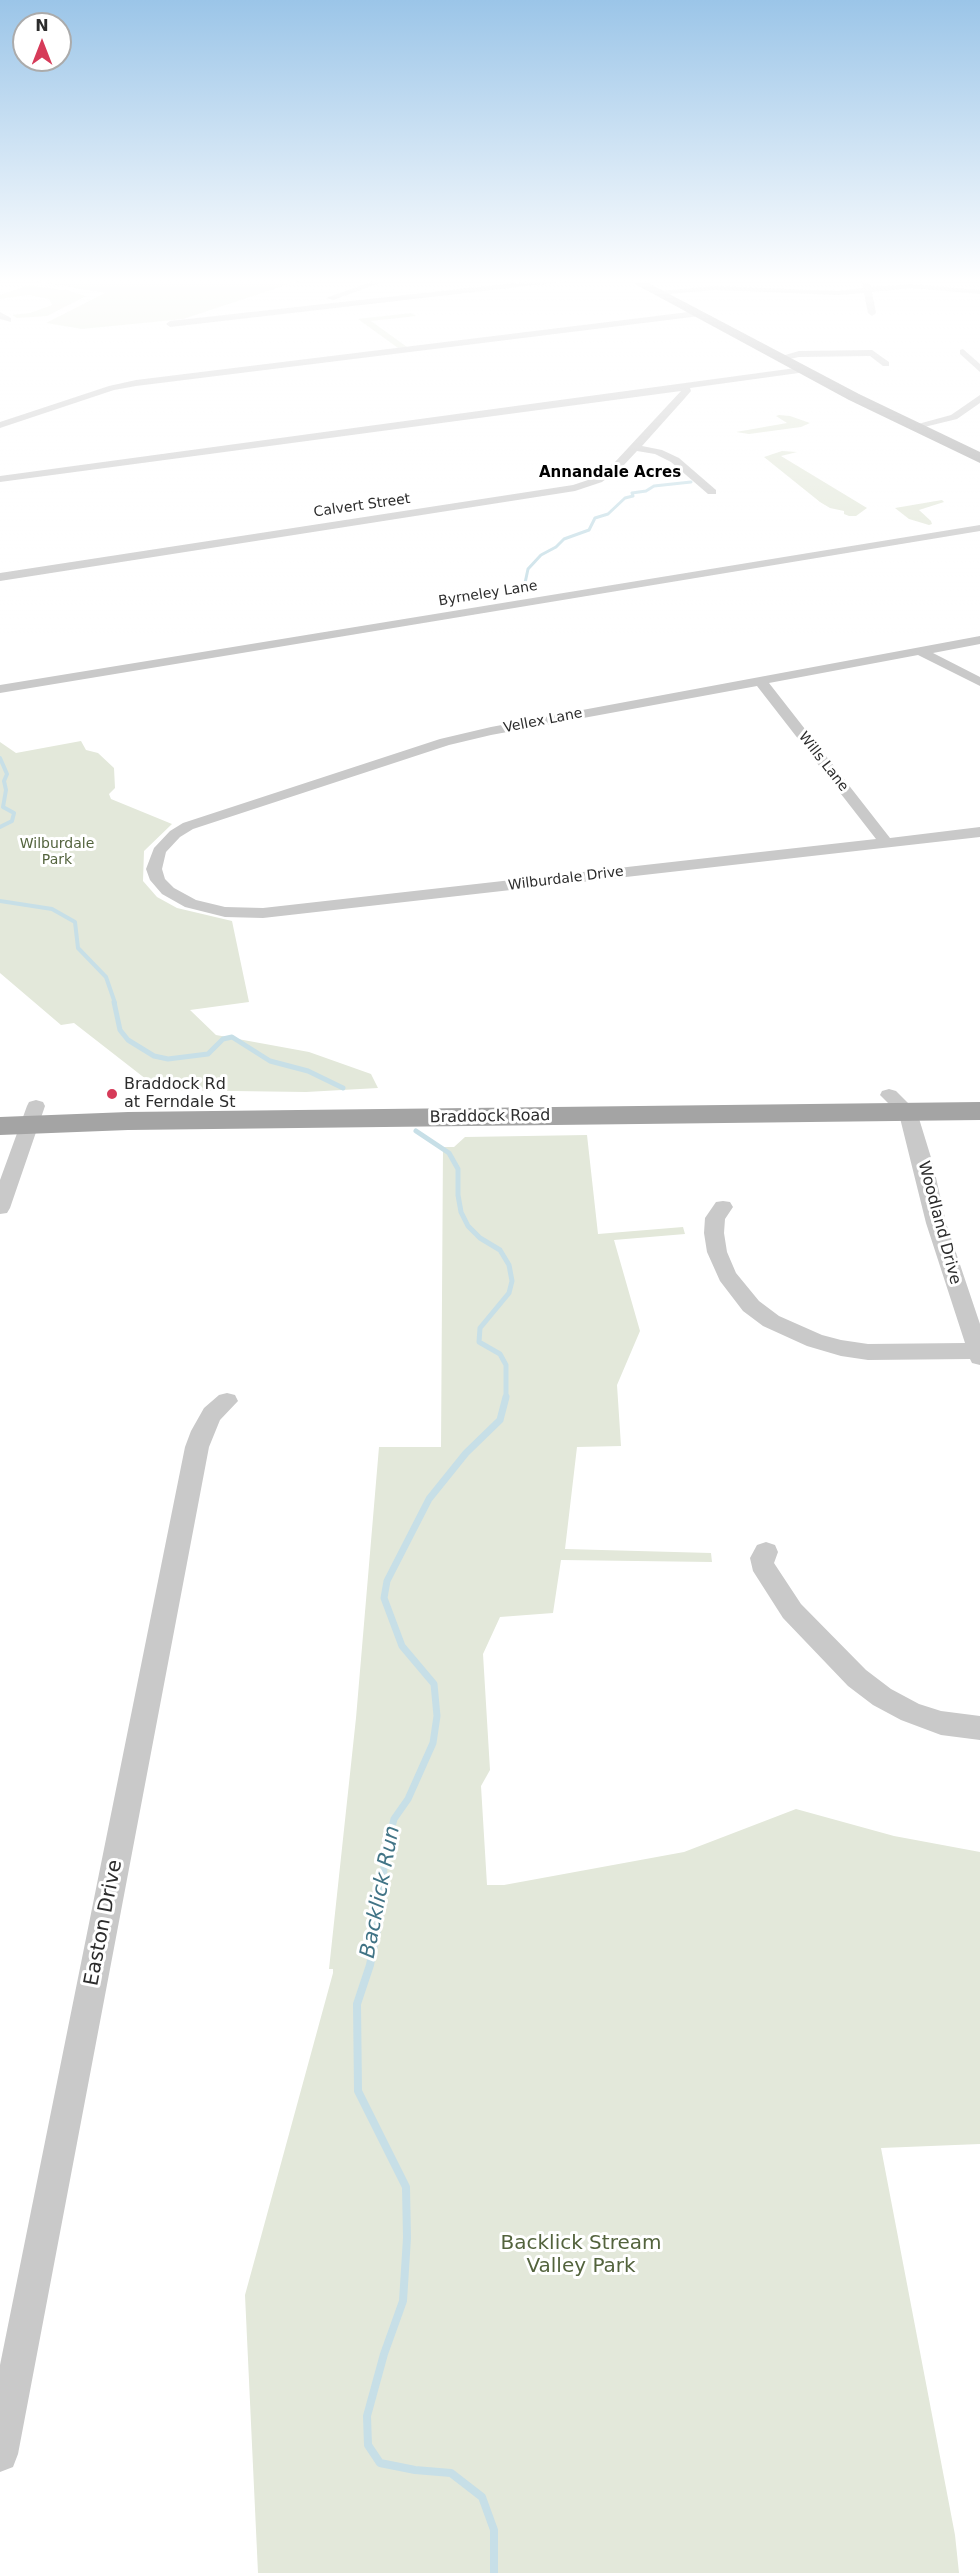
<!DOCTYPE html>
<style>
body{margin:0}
#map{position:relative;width:980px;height:2573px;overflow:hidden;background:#fff;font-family:"DejaVu Sans",sans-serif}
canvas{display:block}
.north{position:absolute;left:12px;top:12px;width:60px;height:60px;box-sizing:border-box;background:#fff;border:2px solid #ababab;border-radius:50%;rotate:0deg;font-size:16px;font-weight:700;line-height:24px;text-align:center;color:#2c2c2c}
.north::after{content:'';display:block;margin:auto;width:21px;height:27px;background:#d63b59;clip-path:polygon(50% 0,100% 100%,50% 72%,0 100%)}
</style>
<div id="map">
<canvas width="980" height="2573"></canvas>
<div class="north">N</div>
</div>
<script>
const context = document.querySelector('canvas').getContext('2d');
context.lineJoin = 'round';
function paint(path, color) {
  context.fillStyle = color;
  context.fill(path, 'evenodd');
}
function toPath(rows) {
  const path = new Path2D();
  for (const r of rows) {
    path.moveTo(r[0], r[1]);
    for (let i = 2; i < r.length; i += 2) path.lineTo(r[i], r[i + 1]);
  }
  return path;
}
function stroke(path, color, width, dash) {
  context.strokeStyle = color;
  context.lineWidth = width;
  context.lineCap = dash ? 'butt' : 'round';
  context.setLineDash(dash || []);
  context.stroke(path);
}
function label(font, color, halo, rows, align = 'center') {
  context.font = font + ' "DejaVu Sans",sans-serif';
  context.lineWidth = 6;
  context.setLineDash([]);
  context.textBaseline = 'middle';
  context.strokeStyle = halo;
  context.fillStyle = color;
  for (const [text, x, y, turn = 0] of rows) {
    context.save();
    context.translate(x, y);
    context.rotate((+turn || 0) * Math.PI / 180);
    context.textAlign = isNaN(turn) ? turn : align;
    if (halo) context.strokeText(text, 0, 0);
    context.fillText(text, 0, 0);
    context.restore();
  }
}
paint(toPath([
 [18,278,308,278,183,319,82,329,46,323,105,293],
 [29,285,70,291,86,296,47,316,17,318,12,315,30,313,52,305,49,299,28,295,0,299,0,295],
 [411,313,416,316,371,321,407,347,398,348,358,319],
 [779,415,790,416,810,423,801,427,749,434,736,432,787,423,776,416],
 [782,451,797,452,781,456,867,508,856,516,849,516,844,514,844,511,830,508,820,502,764,457],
 [942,500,944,502,919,510,931,521,932,524,929,525,909,519,895,508],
 [81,741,86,750,98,753,114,768,115,788,109,794,111,799,172,824,144,851,143,881,157,897,177,908,232,921,249,1002,190,1010,216,1035,309,1052,371,1074,378,1088,306,1092,160,1090,74,1023,61,1025,0,973,0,742,16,753],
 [587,1135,598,1234,683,1227,685,1234,614,1240,640,1331,617,1385,621,1446,577,1447,565,1549,711,1553,712,1562,561,1560,553,1613,500,1617,483,1654,490,1770,481,1786,487,1885,504,1885,684,1852,796,1809,894,1836,980,1852,980,2144,881,2148,955,2535,959,2573,258,2573,245,2295,333,1973,333,1969,329,1969,356,1718,379,1447,441,1447,443,1147,454,1147,465,1137]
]), '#e3e8da');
stroke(toPath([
 [520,594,519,588,525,583,528,569,541,555,556,547,564,539,589,530,595,518,608,514,625,498,633,496,632,493,646,491,654,486,691,482]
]), '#c7dfe7', 3);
stroke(toPath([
 [0,758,7,774,4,781,6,790,3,807,14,813,12,821,0,827],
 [0,901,52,909,75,922,78,948,106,977,115,1003]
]), '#c7dfe7', 4);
stroke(toPath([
 [114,1002,120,1030,128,1040,154,1056,168,1059,208,1054,223,1039,232,1037,270,1061,308,1071,343,1088],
 [416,1131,449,1153,458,1169,458,1195,461,1212,468,1226,480,1238,500,1250,509,1265,512,1281,509,1293,480,1328,479,1342,500,1354,506,1365,506,1399]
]), '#c7dfe7', 5);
stroke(toPath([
 [381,1911,385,1853,394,1819,408,1799,433,1743,437,1716,434,1684,402,1646,384,1598,387,1581,429,1499,466,1453,500,1420,506,1397]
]), '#c7dfe7', 7);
stroke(toPath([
 [381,1909,370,1965,357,2004,358,2091,406,2187,407,2238,403,2301,384,2354,367,2416,368,2445,380,2463,415,2470,451,2473,482,2497,494,2530,494,2573]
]), '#c7dfe7', 8);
paint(toPath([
 [382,278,394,278,333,300,326,298,382,278],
 [559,278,583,278,579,280,170,327,166,324,170,321,559,278],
 [861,278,869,278,871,287,911,284,980,290,980,294,911,288,872,292,876,313,872,316,868,313,864,293,838,295,715,290,659,295,655,293,659,291,715,286,838,291,863,288,861,278],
 [697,311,700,312,700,316,136,386,114,390,0,428,0,422,109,386,136,380,697,311],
 [0,312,11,318,11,322,0,319,0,312],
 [963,349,980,364,980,372,960,354,960,350,963,349],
 [872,350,889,362,889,366,883,366,870,356,799,357,780,361,775,358,799,351,872,350],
 [803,367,806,368,806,372,690,388,691,391,685,398,642,446,662,450,679,458,716,490,716,494,708,494,671,462,655,454,637,451,623,466,602,482,575,491,0,581,0,573,573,485,594,478,615,462,681,391,0,482,0,476,803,367],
 [980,395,980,403,957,419,912,430,907,427,951,415,980,395],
 [980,525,980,531,0,693,0,685,980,525],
 [980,636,980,644,933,653,980,677,980,686,918,655,769,683,890,838,980,827,980,837,263,918,225,917,185,907,162,894,150,880,146,869,154,848,170,831,183,823,440,739,491,727,980,636],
 [757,686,876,839,263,908,225,907,196,900,174,888,165,879,162,869,166,852,180,837,193,829,449,745,491,735,757,686],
 [889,1089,896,1091,917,1112,933,1164,946,1223,980,1324,980,1365,972,1363,970,1359,868,1360,841,1356,807,1346,763,1326,743,1311,720,1281,707,1252,704,1233,705,1218,716,1202,723,1201,730,1202,733,1207,725,1219,724,1233,727,1252,736,1273,759,1301,779,1316,822,1335,841,1340,868,1344,965,1343,926,1223,899,1114,880,1095,882,1091,889,1089],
 [36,1100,43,1102,45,1106,10,1208,7,1213,0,1214,0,1180,27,1106,29,1102,36,1100],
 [227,1393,235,1395,238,1401,220,1420,209,1447,18,2454,13,2467,0,2472,0,2365,185,1447,191,1431,204,1408,219,1395,227,1393],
 [766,1542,775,1545,778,1552,774,1563,801,1604,866,1670,891,1689,919,1704,941,1711,980,1716,980,1740,941,1735,901,1720,873,1705,848,1686,783,1618,753,1571,750,1558,757,1545,766,1542]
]), '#c9c9c9');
paint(toPath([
 [624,278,639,278,859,394,980,452,980,463,849,400,624,278],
 [980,1102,980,1120,128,1130,0,1135,0,1117,128,1112,980,1102]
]), '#a4a4a4');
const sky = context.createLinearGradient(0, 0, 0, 638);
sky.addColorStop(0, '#9bc5e8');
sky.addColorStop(0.44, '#fff');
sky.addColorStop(1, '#ffffff00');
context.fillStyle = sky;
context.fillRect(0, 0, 980, 638);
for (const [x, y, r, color] of [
 [112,1094,6,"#d63b59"]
]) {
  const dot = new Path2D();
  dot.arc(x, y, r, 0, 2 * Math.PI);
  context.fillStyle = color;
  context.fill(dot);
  stroke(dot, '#fff', 2);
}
label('14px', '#2c2c2c', '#fff', [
 ["Calvert Street",362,506,-8],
 ["Byrneley Lane",488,594,-9],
 ["Vellex Lane",543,721,-11],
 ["Wills Lane",823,762,52],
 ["Wilburdale Drive",566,879,-7]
]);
label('14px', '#53633d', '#fff', [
 ["Wilburdale",57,844],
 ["Park",57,860]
]);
label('bold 15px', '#000', '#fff', [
 ["Annandale Acres",610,473]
]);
label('16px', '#2c2c2c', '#fff', [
 ["Braddock Rd",124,1085],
 ["at Ferndale St",124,1103]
], 'left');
label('16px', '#2c2c2c', '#fff', [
 ["Braddock Road",490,1117,-1],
 ["Woodland Drive",939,1223,75]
]);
label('20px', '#2c2c2c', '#fff', [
 ["Easton Drive",104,1923,-79]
]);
label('20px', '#53633d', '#fff', [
 ["Backlick Stream",581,2244],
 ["Valley Park",581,2267]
]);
label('italic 21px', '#417486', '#fff', [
 ["Backlick Run",381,1892,-79]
]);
</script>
